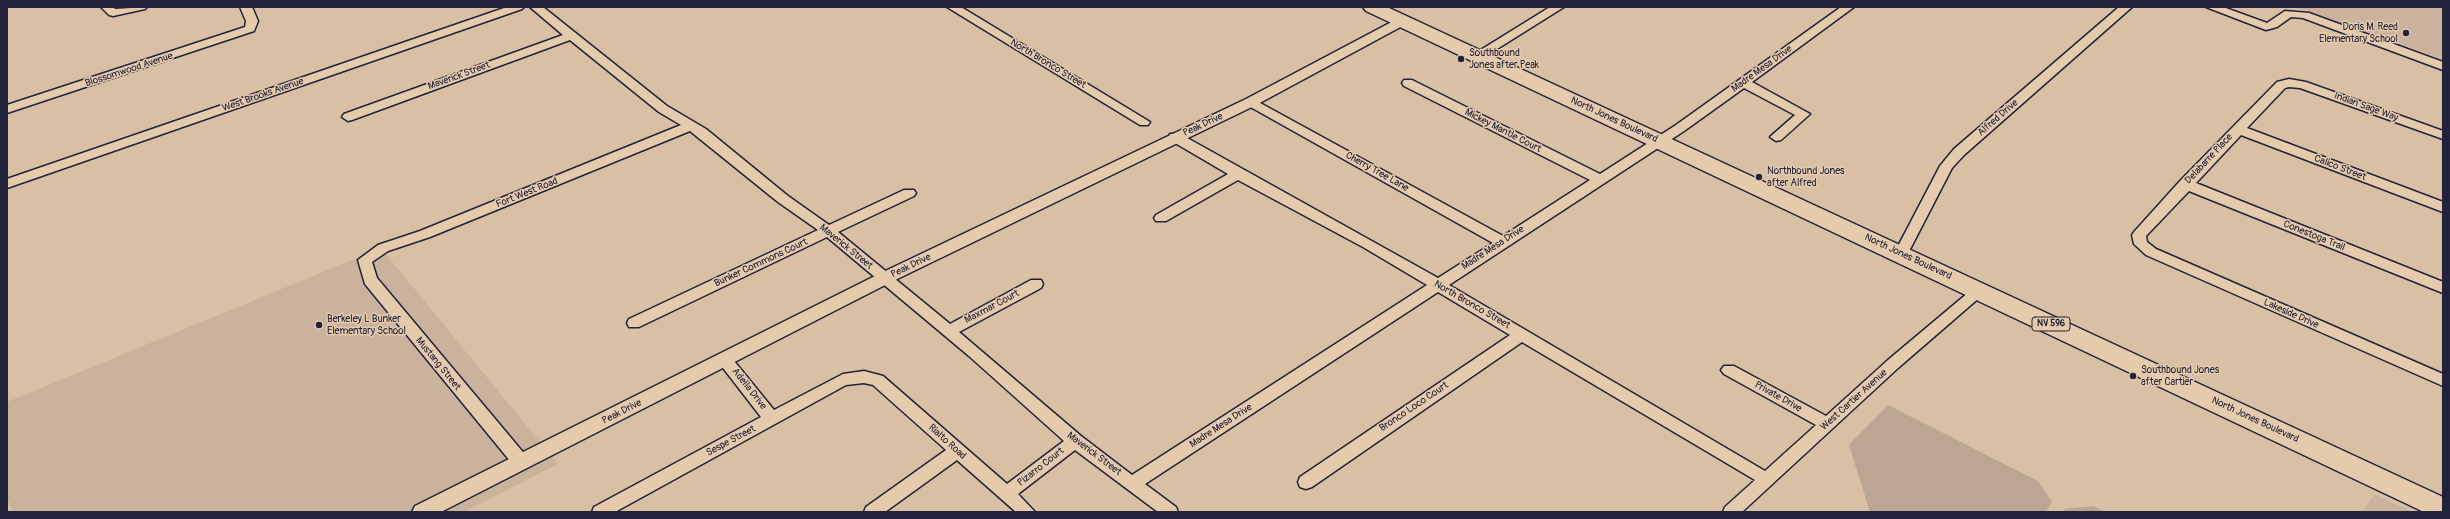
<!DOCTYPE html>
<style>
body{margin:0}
#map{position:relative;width:2450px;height:519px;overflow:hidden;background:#d9c0a5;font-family:Pangolin,sans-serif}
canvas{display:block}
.frame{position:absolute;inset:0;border:8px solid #22223b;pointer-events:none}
</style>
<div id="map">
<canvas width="2450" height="519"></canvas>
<div class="frame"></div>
</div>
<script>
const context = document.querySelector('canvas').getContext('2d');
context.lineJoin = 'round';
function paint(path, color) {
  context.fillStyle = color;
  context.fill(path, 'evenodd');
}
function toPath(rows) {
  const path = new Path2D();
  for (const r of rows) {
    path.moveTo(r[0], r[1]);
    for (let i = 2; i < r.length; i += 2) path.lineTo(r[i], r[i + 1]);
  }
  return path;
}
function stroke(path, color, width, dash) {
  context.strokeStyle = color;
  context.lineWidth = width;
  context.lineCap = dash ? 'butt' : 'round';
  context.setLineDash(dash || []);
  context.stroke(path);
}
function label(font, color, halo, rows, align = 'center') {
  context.font = font + ' Pangolin,sans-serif';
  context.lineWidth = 3;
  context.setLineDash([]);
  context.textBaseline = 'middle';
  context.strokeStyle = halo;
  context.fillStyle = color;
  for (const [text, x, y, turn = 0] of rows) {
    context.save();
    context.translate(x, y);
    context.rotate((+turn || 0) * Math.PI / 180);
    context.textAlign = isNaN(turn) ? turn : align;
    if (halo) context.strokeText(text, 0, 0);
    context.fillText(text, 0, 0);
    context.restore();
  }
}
paint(toPath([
 [2295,7,2443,7,2443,59],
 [381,248,558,464,464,512,13,512,7,498,7,402],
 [2375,494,2412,512,2362,512]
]), '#cab29c');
paint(toPath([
 [1888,405,2038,481,2052,502,2046,512,1870,512,1849,445],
 [2093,506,2106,512,2063,512,2065,509]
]), '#bba694');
const minor = toPath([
 [101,7,113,7,115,9,147,7,145,9,113,16,109,15,101,7],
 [240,7,252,7,258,21,254,31,7,113,7,105,245,27,246,21,240,7],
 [507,7,524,7,522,9,7,188,7,179,507,7],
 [530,7,543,7,667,106,706,129,788,196,829,225,904,190,914,190,916,193,914,196,838,232,950,324,1031,280,1041,280,1043,284,1041,288,959,332,1081,436,1132,475,1427,285,1363,247,1238,180,1166,221,1156,221,1154,218,1156,215,1228,174,1170,140,1169,137,1170,134,1180,134,1438,278,1493,243,1247,105,1245,102,1247,99,1251,98,1503,236,1590,180,1404,86,1402,83,1404,80,1412,80,1600,174,1676,125,1841,7,1854,7,1752,82,1810,114,1781,140,1776,141,1770,137,1795,115,1744,88,1684,131,1449,285,1765,471,1816,425,1724,374,1721,370,1724,366,1734,366,1826,416,1888,360,1975,287,1985,287,1987,291,1898,368,1742,512,1723,512,1725,507,1755,480,1522,342,1312,487,1306,489,1300,487,1298,482,1300,477,1510,335,1438,292,1145,484,1176,507,1178,512,1158,512,1075,450,1018,494,1035,512,1016,512,957,460,885,512,864,512,866,507,946,450,873,385,864,383,846,385,615,512,592,512,594,507,761,417,720,364,717,360,720,356,725,354,730,356,774,410,843,374,864,371,883,376,1007,484,1064,441,969,356,827,237,639,327,629,327,627,323,629,319,818,230,778,202,690,131,430,237,388,251,372,262,377,278,527,457,529,462,527,467,521,469,515,467,365,284,358,260,378,245,420,231,681,125,659,112,570,40,352,120,348,121,342,117,344,114,563,35,530,7],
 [947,7,961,7,1150,122,1148,125,1140,125,947,7],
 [1550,7,1564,7,1481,59,1477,60,1471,56,1550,7],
 [2119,7,2132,7,1964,155,1952,168,1906,257,1896,257,1894,254,1940,166,1954,149,2119,7],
 [2206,7,2223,7,2267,23,2285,11,2309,13,2443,62,2443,70,2303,18,2291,17,2277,27,2266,30,2206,7],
 [2289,79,2306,82,2443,131,2443,139,2300,88,2289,87,2285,88,2247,128,2443,202,2443,212,2241,135,2196,183,2443,282,2443,293,2189,191,2146,236,2147,242,2156,249,2443,374,2443,386,2146,255,2134,244,2132,235,2134,232,2180,181,2277,82,2289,79]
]);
const tertiary = toPath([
 [1401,17,1406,18,1408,21,1406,24,1256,105,891,282,441,512,412,512,415,506,879,274,1246,99,1401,17]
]);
const primary = toPath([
 [1363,7,1387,7,2443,497,2443,512,2424,512,1366,11,1363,7]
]);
stroke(minor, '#22223b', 3);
stroke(tertiary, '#22223b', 3);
stroke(primary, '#22223b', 3);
paint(minor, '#e5caac');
paint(tertiary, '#e5caac');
paint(primary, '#e5caac');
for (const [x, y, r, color] of [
 [2406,33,4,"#22223b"],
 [1461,59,4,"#22223b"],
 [1759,177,4,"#22223b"],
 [319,325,4,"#22223b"],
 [2133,376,4,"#22223b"]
]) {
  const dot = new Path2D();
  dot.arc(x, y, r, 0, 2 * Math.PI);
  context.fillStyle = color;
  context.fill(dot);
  stroke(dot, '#e5caac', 1.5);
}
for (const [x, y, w] of [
 [2051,324,38]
]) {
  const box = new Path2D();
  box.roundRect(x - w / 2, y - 7, w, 14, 3);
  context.fillStyle = '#e5caac';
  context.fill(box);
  stroke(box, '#22223b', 1);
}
label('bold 9px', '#22223b', null, [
 ["NV 596",2051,324]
]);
label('10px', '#22223b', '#e5caac', [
 ["Doris M. Reed",2398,27,"right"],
 ["Elementary School",2398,39,"right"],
 ["Southbound",1469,53],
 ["Jones after Peak",1469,65],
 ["Northbound Jones",1767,171],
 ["after Alfred",1767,183],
 ["Berkeley L Bunker",327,319],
 ["Elementary School",327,331],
 ["Southbound Jones",2141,370],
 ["after Cartier",2141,382]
], 'left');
label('10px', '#22223b', '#e5caac', [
 ["North Bronco Street",1048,64,31],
 ["Madre Mesa Drive",1762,69,-36],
 ["Blossomwood Avenue",129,70,-18],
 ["Maverick Street",459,76,-20],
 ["West Brooks Avenue",263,95,-19],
 ["Indian Sage Way",2366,107,20],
 ["Alfred Drive",1998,118,-41],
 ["North Jones Boulevard",1614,120,25],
 ["Peak Drive",1203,125,-25],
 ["Mickey Mantle Court",1503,131,27],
 ["Delabarre Place",2209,159,-47],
 ["Calico Street",2340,168,21],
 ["Cherry Tree Lane",1377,172,29],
 ["Fort West Road",527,193,-22],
 ["Conestoga Trail",2314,236,22],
 ["Maverick Street",846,247,39],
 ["Madre Mesa Drive",1493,248,-33],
 ["North Jones Boulevard",1908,257,25],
 ["Bunker Commons Court",761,263,-25],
 ["Peak Drive",911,266,-26],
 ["North Bronco Street",1472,305,30],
 ["Maxmar Court",992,307,-28],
 ["Lakeside Drive",2291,314,24],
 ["Mustang Street",438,364,51],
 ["Adella Drive",749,389,52],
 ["Private Drive",1778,397,29],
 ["West Cartier Avenue",1854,400,-42],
 ["Bronco Loco Court",1414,407,-34],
 ["Peak Drive",622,412,-27],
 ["North Jones Boulevard",2255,420,25],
 ["Madre Mesa Drive",1221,426,-33],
 ["Sespe Street",731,441,-28],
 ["Rialto Road",947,442,42],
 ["Maverick Street",1094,454,37],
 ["Pizarro Court",1041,467,-38]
]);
</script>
